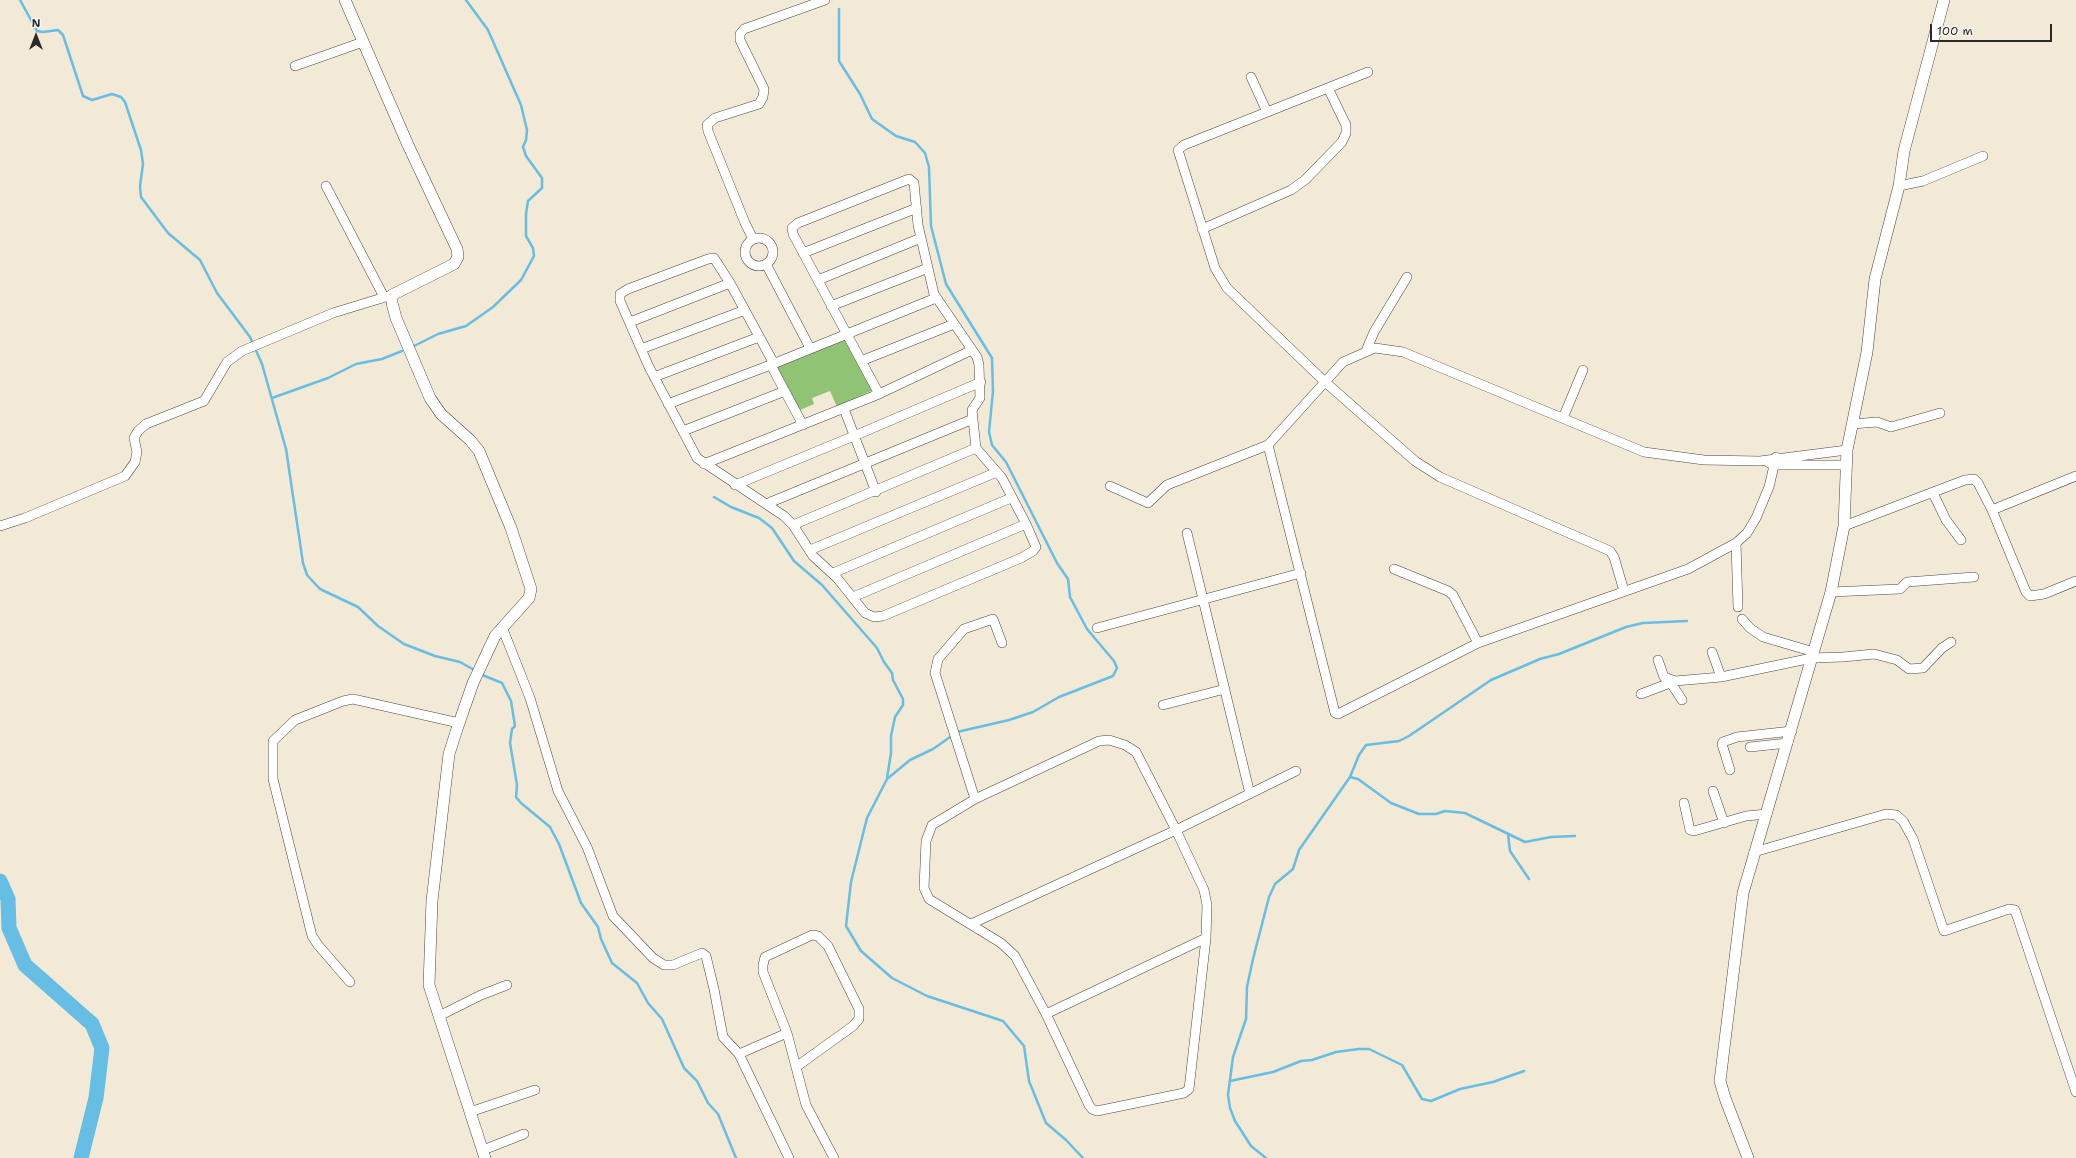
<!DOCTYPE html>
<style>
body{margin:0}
#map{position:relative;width:2076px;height:1158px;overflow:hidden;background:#f2e9d6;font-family:"Shantell Sans",sans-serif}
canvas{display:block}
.north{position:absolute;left:16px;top:16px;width:40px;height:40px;-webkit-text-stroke:3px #f6f6f2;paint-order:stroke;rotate:0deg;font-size:11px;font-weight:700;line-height:16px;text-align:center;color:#2b2b2b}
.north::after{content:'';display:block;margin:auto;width:14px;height:18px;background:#2b2b2b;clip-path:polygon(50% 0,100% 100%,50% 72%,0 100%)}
.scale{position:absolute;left:1930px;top:24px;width:122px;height:18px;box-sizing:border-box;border:2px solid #2b2b2b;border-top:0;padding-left:5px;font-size:12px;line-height:14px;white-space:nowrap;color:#2b2b2b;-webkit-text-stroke:3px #f6f6f2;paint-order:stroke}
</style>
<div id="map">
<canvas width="2076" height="1158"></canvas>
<div class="north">N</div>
<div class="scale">100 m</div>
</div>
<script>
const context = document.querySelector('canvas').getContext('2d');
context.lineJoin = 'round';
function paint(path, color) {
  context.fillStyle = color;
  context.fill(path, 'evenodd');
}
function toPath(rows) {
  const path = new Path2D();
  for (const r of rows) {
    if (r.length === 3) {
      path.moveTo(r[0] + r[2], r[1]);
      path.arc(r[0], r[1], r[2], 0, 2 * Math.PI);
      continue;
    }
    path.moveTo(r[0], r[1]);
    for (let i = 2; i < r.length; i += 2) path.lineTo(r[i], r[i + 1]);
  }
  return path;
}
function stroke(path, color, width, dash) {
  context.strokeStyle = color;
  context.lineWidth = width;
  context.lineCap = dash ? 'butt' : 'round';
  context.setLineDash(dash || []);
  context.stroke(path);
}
paint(toPath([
 [844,338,873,390,837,407,830,391,812,398,814,404,800,410,777,366]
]), '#91c374');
stroke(toPath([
 [20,0,37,31,43,32,58,30,63,35,83,96,92,100,112,94,121,97,125,102,141,150,143,164,140,186,141,197,168,233,200,260,217,293,250,337,262,364,286,449,303,563,307,575,320,589,358,607,378,626,404,644,435,656,460,662,476,671],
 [839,9,839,61,860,94,872,119,896,136,915,142,925,153,929,167,931,226,946,284,992,358,993,391,989,432,992,445,1006,462,1057,563,1068,579,1070,597,1087,629,1114,661,1117,668,1113,676,1059,697,1033,712,1009,720,957,732],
 [414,346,438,334,466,326,493,307,521,280,534,256,533,248,526,236,526,214,528,201,542,188,542,178,526,156,523,147,526,140,527,130,521,105,488,30,466,0],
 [272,398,328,378,356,364,382,359,402,351],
 [714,497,731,507,759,518,772,528,794,561,822,585,877,648,884,662,892,673,893,680,903,699,903,705,895,717,891,736,891,753,887,778],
 [480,674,502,683,511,701,515,726,512,729,510,743,517,785,516,797,521,803,550,827,559,844,581,903,598,927,601,939,612,963,637,983,648,1003,662,1019,684,1068,697,1081,708,1103,718,1114,736,1158],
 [953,735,933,749,910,760,887,779,867,818,851,882,846,926,861,951,892,978,927,996,1003,1021,1024,1046,1029,1081,1046,1123,1066,1140,1083,1158],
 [1350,777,1358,779,1391,803,1419,814,1436,814,1445,811,1465,813,1525,842,1551,837,1575,836],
 [1508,834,1510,851,1529,879],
 [1230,1081,1273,1072,1301,1061,1312,1060,1336,1052,1359,1049,1369,1049,1402,1065,1422,1099,1431,1101,1460,1089,1493,1082,1524,1071],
 [1266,1158,1251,1146,1235,1121,1230,1108,1228,1095,1233,1057,1246,1019,1247,987,1253,959,1269,897,1275,884,1293,869,1299,850,1350,777,1359,755,1366,745,1399,741,1409,736,1491,680,1540,659,1559,654,1626,627,1643,623,1687,621]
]), '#67bee4', 2.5);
stroke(toPath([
 [0,881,8,899,9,928,25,965,92,1024,102,1048,96,1098,81,1158]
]), '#67bee4', 15);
const minor = toPath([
 [295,66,363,42],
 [1368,72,1184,145,1178,150,1215,268,1227,288,1324,381,1415,461,1440,477,1610,551,1614,557,1624,591],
 [1251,77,1267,112],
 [326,186,384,297],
 [1899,186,1923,181,1983,156],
 [1202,229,1291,190,1305,180,1342,142,1346,133,1346,125,1328,88],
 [759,252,14],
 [753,239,745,223,708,131,707,125,715,118,759,104,763,97,764,89,740,40,740,34,744,29,825,0],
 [803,253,917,208],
 [766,264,810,348],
 [818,280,921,238],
 [831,306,928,268],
 [630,322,730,283],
 [641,349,745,310],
 [1366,351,1374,332,1407,277],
 [861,361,954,324],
 [654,377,759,337],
 [668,404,773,364,936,298],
 [844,409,876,492],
 [1563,418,1583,370],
 [1852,424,1877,422,1891,427,1940,413],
 [803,425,773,369,772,360,730,283,714,258,708,259,628,289,620,294,620,301,649,367,697,458,784,516,793,525,813,556,837,578,865,613,874,617,883,616,1021,558,1033,551,1036,547,1026,524,1002,478,976,448,972,410,980,398,979,365,977,357,934,294,918,225,914,183,909,179,798,223,792,228,793,234,879,394],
 [683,431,785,391],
 [1268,445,1335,713,1338,714,1478,643,1688,569,1736,543,1747,533,1756,518,1769,487,1776,457],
 [1769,463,1775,465,1847,465],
 [704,464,879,394,972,350],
 [735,485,854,436,981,382],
 [1110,486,1148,503,1167,485,1268,445,1343,362,1375,348,1403,352,1644,452,1704,460,1760,461,1847,450],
 [1933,493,1946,520,1961,540],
 [766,504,973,419],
 [1992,510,2026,592,2030,596,2044,594,2076,581],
 [793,525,976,448],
 [0,526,25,518,125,476,135,462,137,452,134,438,138,431,146,424,204,401,227,362,242,351,333,313,392,295],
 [1844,526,1965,480,1974,479,1978,483,1992,510,2076,476],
 [1187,533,1250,794],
 [1736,543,1738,607],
 [810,550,997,472],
 [1394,569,1448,591,1453,595,1478,643],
 [833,573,1011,498],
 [1831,592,1900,589,1907,582,1974,577],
 [853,597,1026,524],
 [1742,619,1750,628,1763,637,1814,652],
 [502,627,530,698,558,791,587,847,613,916,653,958,664,965,673,965,702,953,706,956,714,989,723,1037,739,1054,789,1158],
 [1097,628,1301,573],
 [1712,652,1721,677],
 [1658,660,1664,677,1675,681],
 [1671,683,1682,700],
 [1641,694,1675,681,1721,677,1812,658,1843,657,1874,654,1897,660,1909,669,1923,668,1942,648,1951,642],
 [1163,705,1225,689],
 [1109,740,1125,745,1136,752,1176,830,1204,890,1207,905,1206,938,1189,1089,1184,1093,1097,1111,1092,1109,1089,1105,1046,1014,1015,956,1001,943,929,899,924,888,926,841,932,825,975,799,1099,741,1109,740],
 [1750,747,1788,743],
 [1730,770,1722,744,1723,742,1737,737,1792,731],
 [1713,791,1724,823],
 [975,799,935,673,938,659,964,629,993,619,1002,643],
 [1684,803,1690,830,1694,831,1746,816,1767,814],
 [1754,852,1886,814,1896,815,1903,821,1913,839,1944,931,2009,909,2015,910,2076,1092],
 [971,924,1176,830,1296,771],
 [350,982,318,945,312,936,273,779,273,741,295,720,343,701,353,699,459,723],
 [1046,1014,1206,938],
 [439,1016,481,995,507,985],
 [787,1033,763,972,763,965,765,957,812,935,818,936,828,946,859,1009,859,1019,853,1026,796,1067],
 [739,1054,787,1033,806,1105,834,1158],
 [470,1112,535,1090],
 [483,1150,524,1134]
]);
const tertiary = toPath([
 [345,0,408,145,457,249,458,257,454,264,392,295,392,303,396,318,430,398,441,414,470,440,479,451,511,528,531,589,529,598,495,636,473,683,457,729,449,754,432,901,429,985,485,1158],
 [1748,1158,1725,1098,1720,1081,1743,893,1831,592,1844,526,1847,450,1867,352,1875,279,1899,186,1904,151,1944,0]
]);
stroke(minor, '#494845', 10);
stroke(tertiary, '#494845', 12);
stroke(minor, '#fff', 9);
stroke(tertiary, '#fff', 11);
</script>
